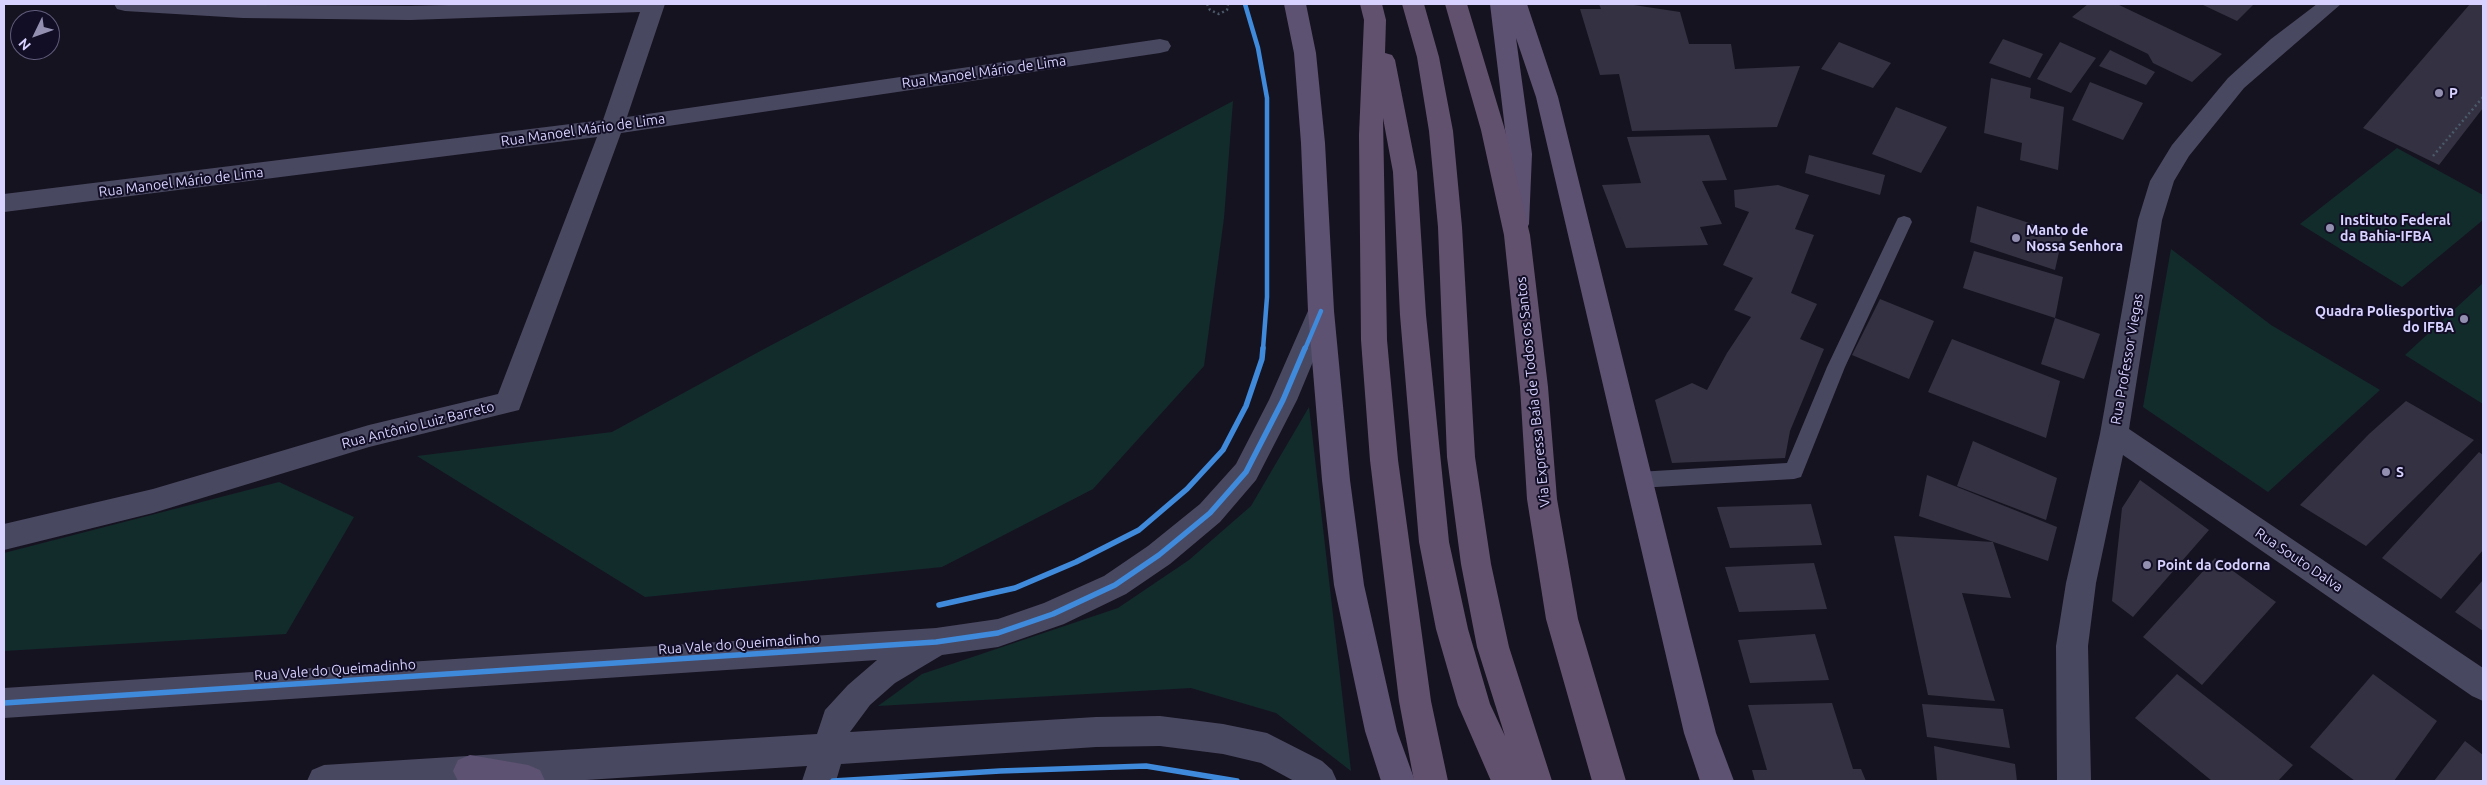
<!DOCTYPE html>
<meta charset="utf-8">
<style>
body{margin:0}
#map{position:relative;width:2487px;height:785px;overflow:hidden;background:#161320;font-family:Ubuntu,sans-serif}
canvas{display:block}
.frame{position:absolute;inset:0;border:5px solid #d7d2ff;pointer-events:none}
.north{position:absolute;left:10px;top:10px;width:50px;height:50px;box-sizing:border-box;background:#120e25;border:1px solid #615c7c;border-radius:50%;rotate:228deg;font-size:14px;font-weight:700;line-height:20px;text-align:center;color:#d7d2ff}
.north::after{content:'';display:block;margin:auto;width:18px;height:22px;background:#938fb1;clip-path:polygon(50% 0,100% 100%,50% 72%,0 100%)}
</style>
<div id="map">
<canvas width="2487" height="785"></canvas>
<div class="frame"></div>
<div class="north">N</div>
</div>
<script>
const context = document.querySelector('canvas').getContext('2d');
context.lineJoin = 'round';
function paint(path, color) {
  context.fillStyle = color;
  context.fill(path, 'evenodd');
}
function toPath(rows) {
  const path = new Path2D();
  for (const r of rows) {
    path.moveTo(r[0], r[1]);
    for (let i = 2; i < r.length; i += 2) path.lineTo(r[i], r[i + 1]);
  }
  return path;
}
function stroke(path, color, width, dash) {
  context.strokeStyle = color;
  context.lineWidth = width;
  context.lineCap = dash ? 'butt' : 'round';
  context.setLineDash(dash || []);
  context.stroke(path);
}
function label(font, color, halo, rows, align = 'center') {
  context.font = font + ' Ubuntu,sans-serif';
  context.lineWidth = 4;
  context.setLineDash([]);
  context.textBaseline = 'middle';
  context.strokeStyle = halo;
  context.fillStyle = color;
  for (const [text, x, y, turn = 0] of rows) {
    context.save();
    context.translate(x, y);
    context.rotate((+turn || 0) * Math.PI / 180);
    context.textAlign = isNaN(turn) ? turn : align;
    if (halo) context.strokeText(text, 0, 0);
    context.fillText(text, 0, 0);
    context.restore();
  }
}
paint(toPath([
 [1233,101,1224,218,1204,366,1093,489,942,567,645,597,417,456,612,432,764,349],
 [2397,148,2483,195,2483,220,2402,287,2300,224],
 [2171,249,2271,325,2380,390,2268,492,2143,407],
 [2483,283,2483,404,2405,355],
 [1309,407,1351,771,1276,713,1191,688,878,706,922,674,1118,608,1189,560,1251,506],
 [279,482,354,517,286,634,4,651,4,553]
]), '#122c2c');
paint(toPath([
 [1599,4,1627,4,1680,12,1689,44,1731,44,1735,69,1800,66,1777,127,1632,131,1619,74,1600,75,1580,9,1601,9],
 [2088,4,2117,4,2222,54,2192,82,2153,63,2148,54,2072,17],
 [2201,4,2254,4,2237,21],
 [2470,4,2483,4,2483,108,2439,165,2363,128],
 [2003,39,2043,54,2030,78,1989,63],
 [1839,42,1891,63,1873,88,1821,69],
 [2060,42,2096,58,2071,93,2037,79],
 [2110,50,2155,72,2146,85,2099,66],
 [1991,78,2031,88,2030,98,2064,107,2058,170,2020,160,2022,143,1984,133],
 [2090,82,2143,103,2123,140,2072,120],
 [1896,107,1947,127,1921,173,1872,154],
 [1709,135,1727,180,1702,181,1722,224,1700,227,1708,245,1626,248,1602,185,1641,183,1627,137],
 [1809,155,1885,175,1880,195,1805,173],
 [1778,185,1809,195,1795,229,1814,235,1791,293,1817,304,1800,339,1824,349,1790,431,1785,458,1672,463,1655,400,1692,383,1707,390,1727,353,1751,317,1734,310,1753,278,1723,265,1749,212,1735,207,1734,190],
 [1977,206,2063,234,2055,270,1970,242],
 [1974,251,2063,277,2055,318,1963,288],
 [1880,299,1934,321,1909,379,1852,355],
 [2055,318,2100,334,2084,379,2041,364],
 [1952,339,2060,381,2046,438,1928,392],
 [2406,401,2474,440,2366,546,2300,505,2369,434],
 [1973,441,2057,478,2046,520,1957,486],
 [2479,452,2483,455,2483,550,2441,599,2382,558],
 [1927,475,2057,527,2048,561,1919,516],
 [2140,480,2209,530,2133,617,2112,601,2122,508],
 [1811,504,1822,545,1730,548,1717,507],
 [1894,536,1993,542,2011,598,1962,593,1995,701,1928,695],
 [2215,558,2276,602,2202,685,2143,637],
 [1814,563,1827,609,1739,612,1725,567],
 [2483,580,2483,631,2455,612],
 [1815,634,1829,680,1750,683,1738,640],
 [2177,674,2293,765,2278,781,2212,781,2135,718],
 [2373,674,2437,721,2394,781,2355,781,2310,747],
 [1832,703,1853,769,1861,769,1866,781,1755,781,1752,770,1767,770,1748,705],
 [1922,704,2003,709,2010,748,1927,737],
 [2465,741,2483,755,2483,781,2434,781],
 [1934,746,2015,764,2017,781,1937,781]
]), '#343142');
stroke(toPath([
 [1207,4,1210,10,1219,14,1227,10,1228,4],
 [2433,156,2483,97]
]), '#4a5a69', 2.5, [2, 3]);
paint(toPath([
 [1904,216,1910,218,1912,222,1845,367,1801,477,1794,479,1638,488,1631,486,1628,480,1631,474,1638,472,1787,463,1827,367,1896,222,1898,218,1904,216]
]), '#494861');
paint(toPath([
 [114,4,410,6,488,4,665,4,627,117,1160,39,1168,41,1171,46,1168,51,1160,53,621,133,519,410,369,447,153,513,4,550,4,524,153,489,369,425,498,394,597,137,4,212,4,194,603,120,640,12,410,20,243,18,125,11,117,9,114,4],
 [2317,4,2341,4,2244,88,2189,156,2174,181,2162,220,2129,429,2483,668,2483,701,2472,696,2123,455,2096,583,2088,646,2091,781,2057,781,2056,646,2066,583,2100,434,2138,220,2150,181,2172,145,2228,78,2271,39,2317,4]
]), '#494861');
paint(toPath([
 [1321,301,1330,304,1334,311,1297,400,1256,480,1220,522,1170,564,1126,594,1064,624,998,647,942,655,895,683,870,705,850,732,1096,717,1160,716,1223,724,1267,733,1322,761,1332,770,1337,781,1294,781,1261,763,1223,754,1160,746,1096,747,841,764,836,781,802,781,807,766,570,781,307,781,312,770,324,765,817,734,825,710,848,685,877,660,4,718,4,688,936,628,998,619,1044,603,1104,576,1148,546,1200,504,1236,464,1269,400,1308,311,1312,304,1321,301]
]), '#494861');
paint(toPath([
 [1284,4,1306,4,1316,53,1325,143,1334,311,1350,480,1364,585,1397,731,1415,781,1381,781,1365,731,1334,585,1322,480,1308,311,1301,143,1294,53,1284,4],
 [1490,4,1527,4,1558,97,1689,627,1716,733,1734,781,1700,781,1684,733,1536,97,1516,38,1532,154,1529,224,1526,230,1517,233,1508,230,1505,224,1508,154,1490,4],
 [470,755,528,765,540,770,545,781,458,781,453,771,458,760,470,755]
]), '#5d5272');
paint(toPath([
 [1360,4,1382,4,1386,20,1385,53,1392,55,1395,60,1417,172,1426,315,1449,542,1468,629,1490,704,1505,736,1477,647,1461,564,1447,457,1438,227,1429,131,1417,57,1402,4,1424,4,1439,57,1453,131,1462,227,1475,457,1491,564,1509,647,1552,781,1491,781,1458,705,1436,629,1419,542,1400,315,1393,172,1383,118,1387,340,1398,460,1431,701,1448,781,1414,781,1399,701,1370,460,1361,340,1359,135,1364,20,1360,4],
 [1445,4,1467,4,1505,130,1530,235,1548,387,1557,499,1578,619,1626,781,1592,781,1546,619,1527,499,1520,387,1504,235,1481,130,1445,4]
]), '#62516e');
stroke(toPath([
 [1245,4,1258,48,1267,98,1267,297,1263,349],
 [1305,349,1321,311]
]), '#408adc', 4.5);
stroke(toPath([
 [939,605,1015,588,1076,562,1139,530,1187,489,1223,450,1246,406,1262,359,1263,348],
 [4,703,936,642,998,633,1053,614,1115,585,1159,555,1210,513,1246,472,1283,400,1305,348],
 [833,781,1000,771,1146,766,1237,781]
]), '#408adc', 5.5);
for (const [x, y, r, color] of [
 [2439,93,5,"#938fb1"],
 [2330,228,5,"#938fb1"],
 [2016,238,5,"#938fb1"],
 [2464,319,5,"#938fb1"],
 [2386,472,5,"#938fb1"],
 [2147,565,5,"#938fb1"]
]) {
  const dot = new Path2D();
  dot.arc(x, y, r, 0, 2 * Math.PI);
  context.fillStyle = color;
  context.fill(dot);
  stroke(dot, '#120e25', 2);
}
label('14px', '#d7d2ff', '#120e25', [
 ["Rua Manoel Mário de Lima",984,72,-8],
 ["Rua Manoel Mário de Lima",583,130,-8],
 ["Rua Manoel Mário de Lima",181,182,-7],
 ["Rua Professor Viegas",2127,359,-80],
 ["Via Expressa Baía de Todos os Santos",1533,392,-96],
 ["Rua Antônio Luiz Barreto",418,425,-14],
 ["Rua Souto Dalva",2299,560,34],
 ["Rua Vale do Queimadinho",739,644,-4],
 ["Rua Vale do Queimadinho",335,670,-4]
]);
label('bold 14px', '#d7d2ff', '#120e25', [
 ["P",2449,93],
 ["Instituto Federal",2340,220],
 ["da Bahia-IFBA",2340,236],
 ["Manto de",2026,230],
 ["Nossa Senhora",2026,246],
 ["Quadra Poliesportiva",2454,311,"right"],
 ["do IFBA",2454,327,"right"],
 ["S",2396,472],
 ["Point da Codorna",2157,565]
], 'left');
</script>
